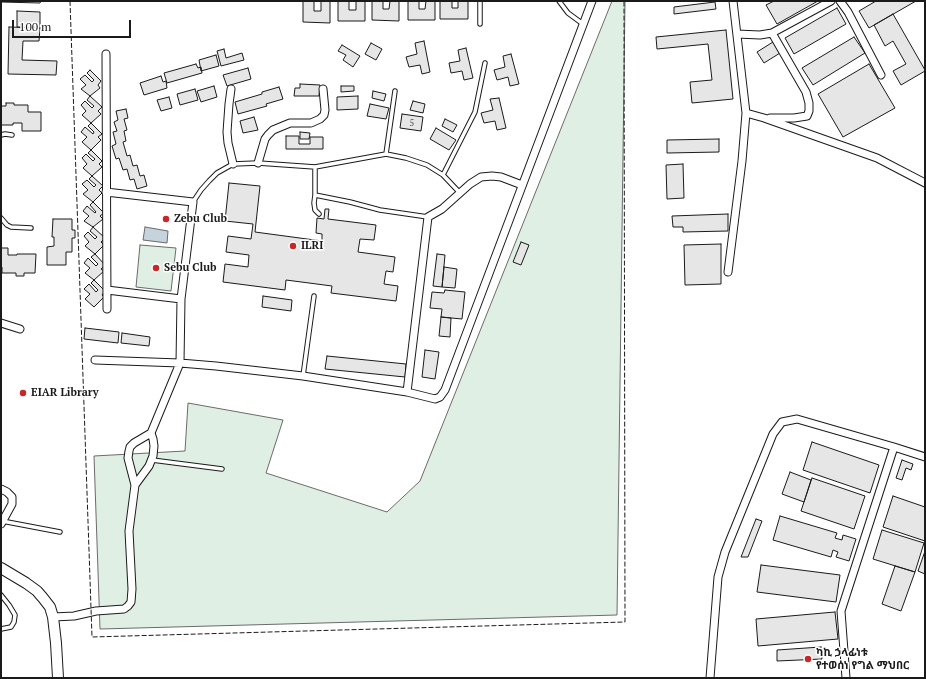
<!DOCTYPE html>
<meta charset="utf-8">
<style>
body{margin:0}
#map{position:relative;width:926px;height:679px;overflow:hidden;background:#fff;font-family:"PT Serif",serif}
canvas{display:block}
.frame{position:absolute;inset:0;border:2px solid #1a1a1a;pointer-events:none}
.scale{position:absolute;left:12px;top:20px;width:119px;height:18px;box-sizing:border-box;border:2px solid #1a1a1a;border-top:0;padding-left:5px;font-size:12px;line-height:14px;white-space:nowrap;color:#1a1a1a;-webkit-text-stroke:3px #fff;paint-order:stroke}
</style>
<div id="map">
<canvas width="926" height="679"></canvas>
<div class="frame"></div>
<div class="scale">100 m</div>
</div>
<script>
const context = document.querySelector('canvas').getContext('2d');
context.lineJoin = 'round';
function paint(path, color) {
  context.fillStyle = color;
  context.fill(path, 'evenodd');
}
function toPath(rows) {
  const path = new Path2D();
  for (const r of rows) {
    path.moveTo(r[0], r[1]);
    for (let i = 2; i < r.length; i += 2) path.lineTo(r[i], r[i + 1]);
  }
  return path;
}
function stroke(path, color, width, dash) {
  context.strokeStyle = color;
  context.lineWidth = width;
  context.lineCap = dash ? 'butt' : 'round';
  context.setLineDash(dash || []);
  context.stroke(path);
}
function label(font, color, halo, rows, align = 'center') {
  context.font = font + ' "PT Serif","Noto Sans Ethiopic",serif';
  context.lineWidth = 3;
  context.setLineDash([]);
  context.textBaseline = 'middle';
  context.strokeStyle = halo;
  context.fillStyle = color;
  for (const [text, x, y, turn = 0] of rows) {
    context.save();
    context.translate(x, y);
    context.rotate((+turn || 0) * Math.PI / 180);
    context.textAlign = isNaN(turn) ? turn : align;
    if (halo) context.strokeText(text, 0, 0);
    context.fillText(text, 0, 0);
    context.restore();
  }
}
const green = toPath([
 [612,1,625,1,617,615,100,629,94,456,185,451,188,403,283,420,266,473,387,512,420,481,612,1],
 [140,245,176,248,171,291,136,287,140,245]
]);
paint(green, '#e0efe3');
stroke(green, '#6a6a6a', 1);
const water = toPath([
 [145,227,168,231,167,243,143,240,145,227]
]);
paint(water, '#c6d2dc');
stroke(water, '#6a6a6a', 1);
const building = toPath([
 [1,1,41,1,40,3,1,2,1,1],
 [303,1,314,1,314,11,321,11,321,1,330,1,330,23,303,22,303,1],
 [338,1,349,1,349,10,356,10,356,1,365,1,365,21,338,21,338,1],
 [372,1,383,1,383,9,389,9,390,1,399,1,399,21,372,20,372,1],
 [408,1,419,1,419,9,425,9,426,1,435,1,435,20,408,20,408,1],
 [440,1,452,1,452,8,458,8,458,1,468,1,468,19,440,19,440,1],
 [774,1,818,1,777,24,766,5,774,1],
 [876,1,916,1,869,28,859,11,876,1],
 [715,2,716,9,674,14,674,7,715,2],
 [837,8,846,24,794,54,785,38,837,8],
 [17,11,40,12,40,28,17,27,17,11],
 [893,14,925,70,925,71,901,85,893,71,906,64,893,41,885,46,874,25,893,14],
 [9,27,40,28,39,41,23,41,22,60,57,61,56,75,8,74,9,27],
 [726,30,733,99,692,103,690,82,712,80,708,44,657,49,656,37,726,30],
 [854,37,865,53,813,85,802,68,854,37],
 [424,41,430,72,422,74,420,65,409,67,406,57,417,54,415,43,424,41],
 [773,42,780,53,764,63,757,52,773,42],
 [371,43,382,49,376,60,365,54,371,43],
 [342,45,360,56,353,67,343,60,346,55,338,51,342,45],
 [466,48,473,78,464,80,462,71,451,73,449,63,460,61,458,50,466,48],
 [224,49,226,58,242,53,244,60,221,66,217,51,224,49],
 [511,54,519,84,510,86,508,77,497,80,494,70,505,67,503,56,511,54],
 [216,55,219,66,201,71,199,60,216,55],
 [196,64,198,68,201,67,202,73,167,83,164,73,196,64],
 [869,64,895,108,843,137,818,94,869,64],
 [248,68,251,79,227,86,223,75,248,68],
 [90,70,101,81,98,85,100,88,90,96,81,89,86,85,80,79,85,75,92,82,94,80,87,73,90,70],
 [161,76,163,82,166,81,167,88,144,95,140,83,161,76],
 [300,84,320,85,319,96,294,96,295,88,300,88,300,84],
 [214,86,217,97,201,102,197,91,214,86],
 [341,86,354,86,354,91,341,92,341,86],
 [279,87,283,99,266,104,267,106,238,114,235,102,262,94,262,92,279,87],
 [195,89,198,100,180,105,177,94,195,89],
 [373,91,386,94,384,101,372,98,373,91],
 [90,96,102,107,98,111,101,114,91,123,82,115,86,111,81,105,85,101,92,108,94,106,87,100,90,96],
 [358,96,358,109,337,110,337,97,358,96],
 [169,97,172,108,161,111,157,100,169,97],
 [499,98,506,128,497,130,495,121,484,123,481,113,493,110,490,99,499,98],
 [413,101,425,104,423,113,410,110,413,101],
 [6,103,14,103,14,105,28,105,28,112,41,112,41,131,22,131,22,123,13,123,13,125,1,125,1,106,6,106,6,103],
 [370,104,389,108,386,119,367,116,370,104],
 [126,109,128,118,124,119,127,130,124,131,126,141,123,142,127,156,130,155,133,166,137,165,140,176,144,175,147,186,137,189,134,179,130,180,127,169,123,170,119,158,116,159,112,146,116,144,113,132,117,131,114,122,118,120,116,111,126,109],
 [402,114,423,117,421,131,400,128,402,114],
 [254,117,258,130,243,133,240,121,254,117],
 [445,119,457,125,453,132,442,126,445,119],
 [91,123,102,134,98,137,101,140,91,150,82,142,87,137,81,132,85,127,93,134,94,132,88,126,91,123],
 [436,128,456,140,449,150,430,139,436,128],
 [300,132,310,133,309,139,300,139,300,132],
 [286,136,299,136,299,144,310,144,310,137,323,137,323,149,286,149,286,136],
 [719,139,719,152,667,153,667,140,719,139],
 [91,150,102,161,99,164,102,167,92,176,83,168,87,164,82,158,86,154,93,161,95,159,88,153,91,150],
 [683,164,684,198,667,199,666,165,683,164],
 [92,176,103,186,99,190,102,193,93,202,83,194,88,190,82,184,87,180,94,187,96,185,89,179,92,176],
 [229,183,260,186,255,232,322,241,322,234,316,233,317,218,324,219,325,209,329,209,328,219,376,225,374,240,360,239,358,252,395,257,393,272,386,271,384,284,398,286,396,301,331,293,332,286,286,280,285,290,223,282,225,264,248,267,249,255,226,252,228,236,251,239,253,224,225,221,229,183],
 [93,202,104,213,100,216,103,219,93,227,84,221,89,216,83,211,87,206,95,213,96,212,90,205,93,202],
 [728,214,728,231,683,232,683,227,673,227,672,216,728,214],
 [53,219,72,219,72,230,75,230,75,238,72,238,72,252,66,252,66,265,47,265,47,247,54,246,54,237,52,237,53,219],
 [93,227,105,238,101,242,104,245,95,254,85,246,89,242,84,236,88,232,95,239,97,237,90,231,93,227],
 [521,242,529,245,521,265,513,262,521,242],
 [721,244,721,284,685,285,684,245,721,244],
 [1,248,8,248,8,255,17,255,17,254,36,254,35,273,24,273,24,276,16,276,16,273,2,273,2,267,1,267,1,248],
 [95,254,105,265,101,269,104,271,94,280,85,273,90,268,84,263,88,258,96,266,98,264,91,257,95,254],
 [437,254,445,255,442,287,433,286,437,254],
 [444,267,457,269,455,288,442,287,444,267],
 [94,280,105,291,102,295,104,297,94,307,85,299,90,294,84,289,89,284,96,292,98,290,91,283,94,280],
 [445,290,465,292,462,319,441,317,442,309,430,308,432,292,444,293,445,290],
 [263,296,292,300,291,311,262,307,263,296],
 [441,317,451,318,450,337,439,336,441,317],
 [85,328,119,332,118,343,84,339,85,328],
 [122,333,150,337,149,346,121,343,122,333],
 [425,350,439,352,435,379,422,377,425,350],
 [327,356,406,364,405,377,325,369,327,356],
 [812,442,879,465,870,493,803,470,812,442],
 [902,460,913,464,911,470,906,468,902,480,896,478,902,460],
 [790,472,811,480,804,502,782,494,790,472],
 [812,478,865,496,854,529,801,511,812,478],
 [893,496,925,507,925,541,883,527,893,496],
 [780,516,837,533,835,538,842,540,843,535,856,539,849,561,836,557,838,552,833,550,831,557,773,540,780,516],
 [756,519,762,521,748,557,741,557,756,519],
 [882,530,924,543,915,572,873,559,882,530],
 [925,551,925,574,918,571,925,551],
 [761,565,840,575,836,602,757,592,761,565],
 [895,566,915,572,901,611,882,604,895,566],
 [835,612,838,639,758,646,756,619,835,612],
 [821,647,822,659,777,661,777,650,821,647]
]);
paint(building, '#e6e6e6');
stroke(building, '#1a1a1a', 1);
const lane = toPath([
 [480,1,480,24],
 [559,1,568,13,583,24],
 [1,135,5,134,12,135],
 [386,154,395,91],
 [315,167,315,195,314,203,315,210,319,214],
 [443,175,460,193],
 [315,195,350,202,380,210,428,217],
 [193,202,201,190,209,181,217,173,233,164,258,163,315,167,386,154,406,158,427,165,443,175,475,112,485,63],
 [1,218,7,225,11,227,31,228],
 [303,376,314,296],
 [152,460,222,469],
 [2,521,60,532],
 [1,595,9,605,15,615,14,622,11,627,1,629]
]);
const street = toPath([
 [733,1,746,113,764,118,877,158,925,183],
 [840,1,848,12,881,75],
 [737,34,760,35,772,33,831,1],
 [106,54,107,309],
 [231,89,229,104,227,132,228,143,233,164],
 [770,118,794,118,807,116,809,111,809,103,806,92,772,33],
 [258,163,265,139,268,135,273,130,290,123,311,123,320,119,324,115,325,110,323,89],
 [106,192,193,202,181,299,180,363,216,366,303,376,407,392,435,399,440,397,445,390,592,1],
 [728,272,742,161,746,113],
 [107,290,181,299],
 [1,323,20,329],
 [407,392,428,217,442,209,470,184,481,177,492,176,501,177,522,185],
 [135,485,149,466,153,456,154,446,153,439,151,433],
 [1,489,7,492,12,497,12,504,1,524],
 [53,617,74,616,96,611,124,609,128,606,131,602,132,589,129,531,135,485,128,458,129,451,130,447,134,443,151,433,180,363,95,360],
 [710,678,718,577,725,552,773,434,782,422,797,419,894,447],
 [846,678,841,611,894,447,925,457]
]);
const secondary = toPath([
 [1,568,26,583,37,591,43,598,50,607,53,617,56,643,58,678]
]);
stroke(lane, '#1a1a1a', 5.5);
stroke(street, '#1a1a1a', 9);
stroke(secondary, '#1a1a1a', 12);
stroke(lane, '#fff', 3.5);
stroke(street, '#fff', 7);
stroke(secondary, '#fff', 10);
stroke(toPath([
 [70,1,92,637,625,622,624,1]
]), '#1a1a1a', 1, [5, 2]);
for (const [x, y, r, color] of [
 [166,219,4,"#c62828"],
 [293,246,4,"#c62828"],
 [156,268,4,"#c62828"],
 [23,393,4,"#c62828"],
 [808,659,4,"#c62828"]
]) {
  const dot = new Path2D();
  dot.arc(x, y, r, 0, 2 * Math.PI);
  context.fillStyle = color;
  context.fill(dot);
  stroke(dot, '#fff', 1.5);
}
label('9px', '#4d4d4d', null, [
 ["5",412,123]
]);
label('bold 11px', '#1a1a1a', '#fff', [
 ["Zebu Club",174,219],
 ["ILRI",301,246],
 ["Sebu Club",164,268],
 ["EIAR Library",31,393],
 ["ካኪ ኃላፊነቱ",816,653],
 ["የተወሰነ የግል ማህበር",816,666]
], 'left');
</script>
